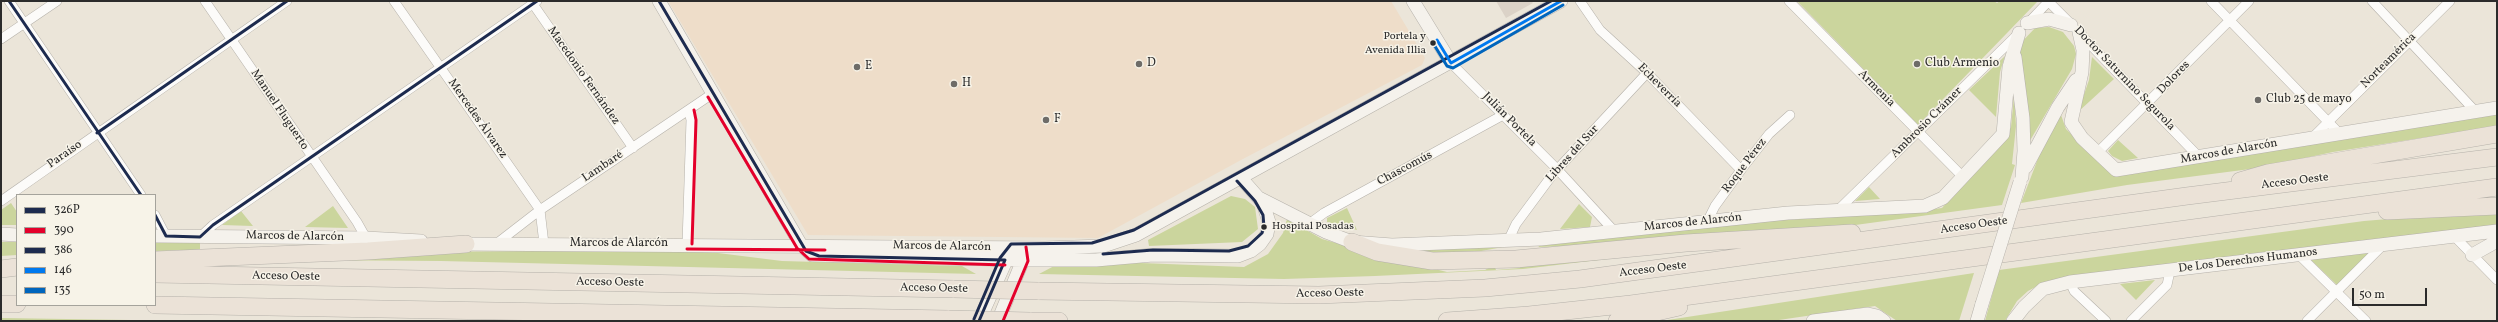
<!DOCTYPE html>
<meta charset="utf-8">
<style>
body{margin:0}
#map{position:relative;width:2498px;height:322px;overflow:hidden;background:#ebe5d9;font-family:Vollkorn,serif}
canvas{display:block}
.frame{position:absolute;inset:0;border:2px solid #2b2b2b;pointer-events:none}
.legend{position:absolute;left:16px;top:194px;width:140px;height:112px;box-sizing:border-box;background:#f7f3e8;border:1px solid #a5a39c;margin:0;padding:5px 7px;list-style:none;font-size:12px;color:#2b2b2b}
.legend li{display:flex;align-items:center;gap:8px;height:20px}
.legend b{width:20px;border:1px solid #a5a39c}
.scale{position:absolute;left:2352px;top:288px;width:75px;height:18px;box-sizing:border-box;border:2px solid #2b2b2b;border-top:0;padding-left:5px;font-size:12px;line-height:14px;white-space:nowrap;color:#2b2b2b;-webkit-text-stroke:3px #f7f3e8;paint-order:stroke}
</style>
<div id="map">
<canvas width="2498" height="322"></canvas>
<div class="frame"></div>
<ul class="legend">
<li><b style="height:5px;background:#1d2b4f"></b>326P</li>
<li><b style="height:5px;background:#e4002b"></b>390</li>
<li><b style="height:5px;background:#1d2b4f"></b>386</li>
<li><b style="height:5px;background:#0079ef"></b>146</li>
<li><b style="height:5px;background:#0065bd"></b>135</li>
</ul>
<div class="scale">50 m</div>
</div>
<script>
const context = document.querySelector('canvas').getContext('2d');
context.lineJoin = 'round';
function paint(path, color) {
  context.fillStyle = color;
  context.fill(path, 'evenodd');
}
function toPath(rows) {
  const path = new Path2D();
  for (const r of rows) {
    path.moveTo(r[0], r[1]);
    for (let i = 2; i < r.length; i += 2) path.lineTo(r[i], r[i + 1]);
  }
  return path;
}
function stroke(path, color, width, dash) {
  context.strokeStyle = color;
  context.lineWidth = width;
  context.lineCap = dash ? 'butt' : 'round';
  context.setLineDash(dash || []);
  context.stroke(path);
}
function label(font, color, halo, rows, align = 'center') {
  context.font = font + ' Vollkorn,serif';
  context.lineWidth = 3;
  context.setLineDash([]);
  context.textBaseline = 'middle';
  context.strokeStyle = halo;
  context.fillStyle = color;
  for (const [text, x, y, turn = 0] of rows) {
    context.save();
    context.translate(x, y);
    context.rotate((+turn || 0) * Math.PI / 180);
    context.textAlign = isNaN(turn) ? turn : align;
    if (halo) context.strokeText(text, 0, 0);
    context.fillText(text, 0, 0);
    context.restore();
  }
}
paint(toPath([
 [668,1,1391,1,1425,58,1422,65,1241,160,1098,238,808,235]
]), '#eeddc9');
paint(toPath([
 [1496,1,1531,1,1533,3,1506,18]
]), '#dbd2c7');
paint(toPath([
 [1797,1,1994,1,1997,3,2000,1,2037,2,1918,125],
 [2049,27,2063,32,2074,46,2076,54,2072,69,2028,144,2018,46,2035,28],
 [2005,56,2000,72,1996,117,1969,90],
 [2092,57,2114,79,2078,112,2089,80],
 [2014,96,2016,126,2012,164,2015,165,2002,205,1848,226,1615,244,1539,247,1538,245,1782,220,1905,213,1942,208,2006,137,2011,127],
 [2497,113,2497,126,2333,152,2258,168,2127,185,2021,203,2044,143,2061,115,2066,129,2112,174],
 [2118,140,2138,158,2122,161,2112,156,2108,151],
 [1869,187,1880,199,1855,201],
 [1231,196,1245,199,1255,207,1258,229,1242,242,1149,246,1148,240],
 [11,203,17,212,17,225,1,225,1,210],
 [1579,204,1592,217,1590,227,1560,229],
 [333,206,348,228,305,227],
 [1347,208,1357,230,1327,222,1327,218],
 [2497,210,2497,227,2043,283,2028,291,2017,301,2005,321,1985,321,1999,270,2364,221],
 [241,211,253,226,222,225],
 [1287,219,1322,239,1378,255,1447,272,1485,270,1494,265,1496,270,1520,268,1519,264,1683,250,1523,269,1375,276,1284,279,1039,274,1056,265,1141,263,1244,267,1268,254,1283,233],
 [1,242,17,242,17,255,1,256],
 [155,242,200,242,200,250,155,251],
 [1503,247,1465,254,1433,255,1401,250],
 [2373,249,2337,285,2310,259],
 [671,250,718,253,782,261,962,266,976,274,441,261,294,260,414,252],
 [1974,273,1959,321,1897,321,1875,306,1772,321,1661,321],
 [2155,280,2136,300,2120,284],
 [1,318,196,321,1,321]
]), '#cbd59d');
const street = toPath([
 [9,1,141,195],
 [205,1,357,222,366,238],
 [394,1,540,210,544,244],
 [1580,1,1600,30,1647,73,1741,170],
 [1789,1,1963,177],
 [2048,1,2071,24],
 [2211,1,2339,133],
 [2372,1,2476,112],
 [533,4,633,148],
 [2028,23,2049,1],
 [2080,34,2199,157],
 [1,39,57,1],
 [1451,63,1557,169,1615,232],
 [2312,138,2450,1],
 [2097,153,2249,1],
 [1,201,287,1],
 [1838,210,2018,34],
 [155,215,166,236],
 [1707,222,1715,206,1741,170,1769,134,1790,115],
 [1309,224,1324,213,1503,115],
 [2454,236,2497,280],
 [200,237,213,225,537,1],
 [1508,241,1516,224,1553,174,1647,73],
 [496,244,540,210,712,94],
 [687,244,691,120,689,111],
 [2298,254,2366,321],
 [2070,282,2074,291,2106,321],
 [2131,321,2167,285,2170,271],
 [2307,321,2385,243]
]);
const secondary = toPath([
 [659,1,801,245,812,255,1023,260,1096,260,1153,255,1238,256,1251,251,1260,244,1267,234,1269,222,1263,203,1241,178],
 [1413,1,1451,63],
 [2027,23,2049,19,2071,25],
 [2079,32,2083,50,2082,72,2071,122,2082,138,2116,170,2497,108],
 [2015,57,2023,118,2024,151,2022,177],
 [2026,167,2058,107,2076,80],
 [1259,198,1326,232,1352,242,1392,245,1541,239,1788,213,1925,206,1943,198,2003,134,2009,67,2019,33],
 [1,234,17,235],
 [155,236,366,238,421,241],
 [457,244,1045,248,1103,246,1136,235,1561,1],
 [2472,255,2497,241],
 [979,321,1009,254],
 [998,321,1023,260,1022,252],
 [1813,321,1868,314,1877,316,1884,321],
 [1977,321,1982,304],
 [2013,321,2024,307,2043,289,2070,282,2497,231]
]);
const highway = toPath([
 [2240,181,2268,173,2497,134],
 [2387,211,2497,206],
 [1352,242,1377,252,1432,261,1516,259,1686,243,1852,233],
 [155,260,368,251,466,244],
 [1,269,17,267],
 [155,274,954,289],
 [1038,291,1319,295,1485,288,1580,279,2187,196,2497,157],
 [1,304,17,304],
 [155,305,949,319],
 [1030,321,1059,321],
 [1447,321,1529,315,1631,304,2497,187],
 [1617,321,1679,307]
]);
stroke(street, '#b5b1aa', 10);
stroke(secondary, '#b5b1aa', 14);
stroke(highway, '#b5b1aa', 18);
stroke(street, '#fcfbf9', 9);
stroke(secondary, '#f5f2ec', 13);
stroke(highway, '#ebe2d7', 17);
const secondaryBridge = toPath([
 [1982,304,2020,182]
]);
const highwayBridge = toPath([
 [954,289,1038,291],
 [949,319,1030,321]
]);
stroke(secondaryBridge, '#b5b1aa', 14, []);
stroke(highwayBridge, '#b5b1aa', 18, []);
stroke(secondaryBridge, '#f5f2ec', 13);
stroke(highwayBridge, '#ebe2d7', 17);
stroke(toPath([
 [9,1,141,195],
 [659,1,806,251,819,256,1005,260,979,321],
 [97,133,287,1],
 [155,215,166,236,200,237,213,225,537,1]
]), '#1d2b4f', 3);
stroke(toPath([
 [708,97,797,248,809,259,1005,265],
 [692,244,696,120,694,110],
 [687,249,825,250],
 [1003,321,1028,261,1026,247]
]), '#e4002b', 3);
stroke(toPath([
 [1103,254,1153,250,1229,251,1248,246,1262,233,1264,227,1263,215,1255,201,1237,181],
 [974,319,1000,258,1011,244,1092,243,1134,230,1551,1]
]), '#1d2b4f', 3);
stroke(toPath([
 [1437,40,1451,63,1561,1]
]), '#0079ef', 3);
stroke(toPath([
 [1433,43,1447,66,1453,68,1563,5]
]), '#0065bd', 3);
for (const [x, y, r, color] of [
 [1433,43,3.5,"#2b2b2b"],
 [1139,64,4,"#6e6c68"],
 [1917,64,4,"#6e6c68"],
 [857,67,4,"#6e6c68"],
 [954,84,4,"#6e6c68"],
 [2258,100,4,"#6e6c68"],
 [1046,120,4,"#6e6c68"],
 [1264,227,3.5,"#2b2b2b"]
]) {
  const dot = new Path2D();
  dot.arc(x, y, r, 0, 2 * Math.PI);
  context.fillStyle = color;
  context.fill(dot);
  stroke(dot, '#f7f3e8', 1.5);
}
label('11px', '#2b2b2b', '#f7f3e8', [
 ["Portela y",1426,37],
 ["Avenida Illia",1426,51],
 ["Hospital Posadas",1272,227,"left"]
], 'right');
label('12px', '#2b2b2b', '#f7f3e8', [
 ["Norteamérica",2389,61,-45],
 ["Macedonio Fernández",583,76,55],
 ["Dolores",2174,78,-46],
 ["Doctor Saturnino Segurola",2124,79,46],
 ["Echeverría",1659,86,45],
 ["Armenia",1876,89,45],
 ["Manuel Fluguerto",279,110,56],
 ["Mercedes Álvarez",477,119,55],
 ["Julián Portela",1509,120,45],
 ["Ambrosio Crámer",1927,123,-45],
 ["Marcos de Alarcón",2229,152,-10],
 ["Libres del Sur",1573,154,-48],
 ["Paraíso",65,155,-35],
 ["Roque Pérez",1745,166,-53],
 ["Lambaré",603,167,-34],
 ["Chascomús",1405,169,-28],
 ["Acceso Oeste",2295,182,-7],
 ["Marcos de Alarcón",1693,223,-6],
 ["Acceso Oeste",1974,226,-8],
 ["Marcos de Alarcón",295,237,1],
 ["Marcos de Alarcón",619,244],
 ["Marcos de Alarcón",942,247,1],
 ["De Los Derechos Humanos",2248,261,-7],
 ["Acceso Oeste",1653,270,-7],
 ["Acceso Oeste",286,277,1],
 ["Acceso Oeste",610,283,1],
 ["Acceso Oeste",934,289,1],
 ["Acceso Oeste",1330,294,-1]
]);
label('12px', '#2b2b2b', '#f7f3e8', [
 ["D",1147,64],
 ["Club Armenio",1925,64],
 ["E",865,67],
 ["H",962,84],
 ["Club 25 de mayo",2266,100],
 ["F",1054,120]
], 'left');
</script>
